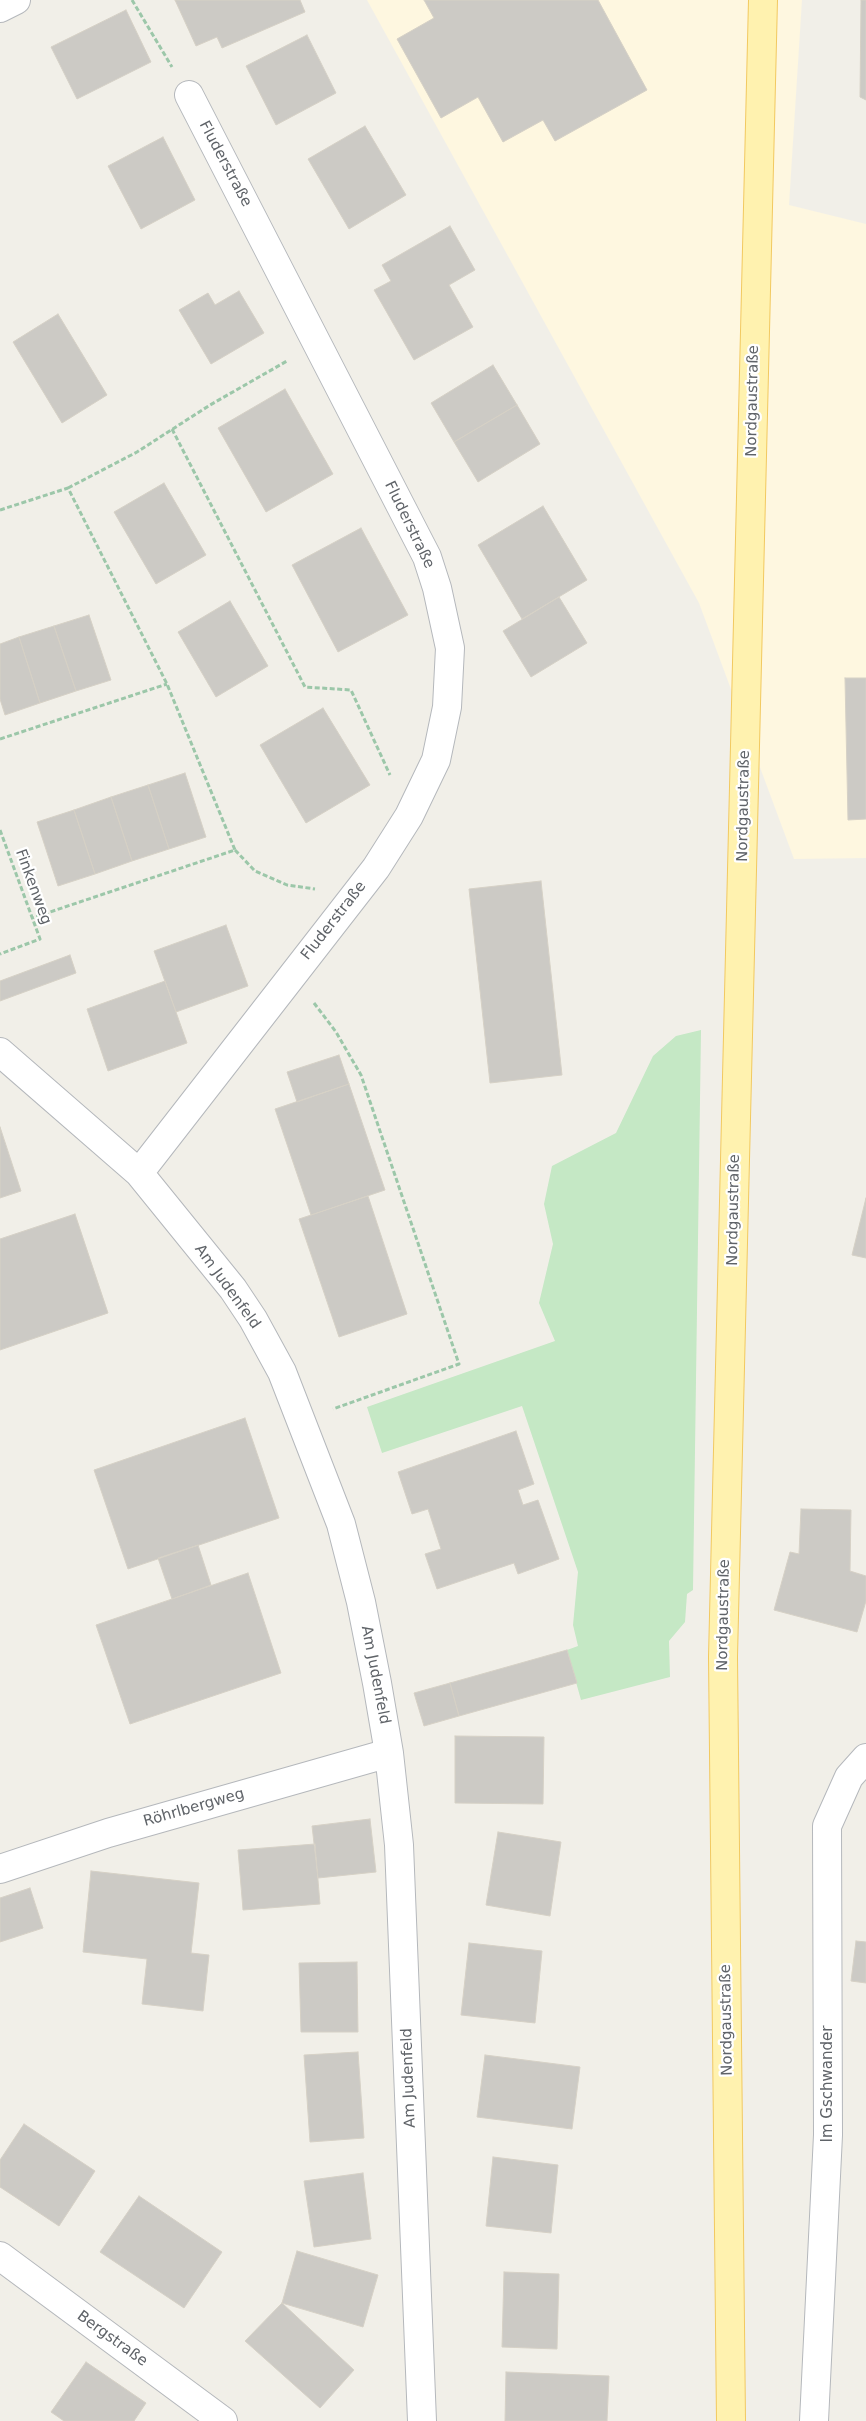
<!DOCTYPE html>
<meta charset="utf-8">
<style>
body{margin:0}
canvas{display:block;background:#f1efe8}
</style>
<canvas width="866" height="2421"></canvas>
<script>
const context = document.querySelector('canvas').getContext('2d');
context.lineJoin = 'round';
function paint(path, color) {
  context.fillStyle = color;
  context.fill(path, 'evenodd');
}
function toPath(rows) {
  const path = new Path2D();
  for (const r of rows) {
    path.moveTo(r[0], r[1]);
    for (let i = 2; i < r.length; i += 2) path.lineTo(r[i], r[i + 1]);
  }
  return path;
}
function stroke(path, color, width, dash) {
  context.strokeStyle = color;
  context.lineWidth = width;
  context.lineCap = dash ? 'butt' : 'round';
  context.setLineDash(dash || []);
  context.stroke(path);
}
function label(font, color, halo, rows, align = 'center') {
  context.font = font + ' "DejaVu Sans",sans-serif';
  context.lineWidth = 4.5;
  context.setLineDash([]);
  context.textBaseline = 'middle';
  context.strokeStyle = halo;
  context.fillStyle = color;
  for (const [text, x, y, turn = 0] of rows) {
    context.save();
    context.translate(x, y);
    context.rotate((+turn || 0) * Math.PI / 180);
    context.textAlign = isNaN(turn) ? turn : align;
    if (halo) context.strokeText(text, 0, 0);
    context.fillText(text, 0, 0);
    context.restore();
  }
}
paint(toPath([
 [367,0,802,0,789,205,866,224,866,858,794,859,699,603]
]), '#fef7e0');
paint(toPath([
 [701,1030,693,1590,687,1594,685,1622,669,1641,670,1677,581,1700,567,1650,578,1646,573,1625,578,1572,522,1406,382,1453,367,1407,555,1341,539,1303,553,1244,544,1204,552,1166,616,1133,653,1056,676,1036]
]), '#c5e8c5');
const building = toPath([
 [175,0,300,0,305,12,222,48,217,37,196,46,175,0],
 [424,0,598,0,647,90,555,141,543,120,503,142,478,97,441,118,397,39,434,18,424,0],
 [861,0,866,0,866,100,860,97,861,0],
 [126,10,151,62,77,99,51,47,126,10],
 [307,35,336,93,276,125,246,66,307,35],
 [365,126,406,195,349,229,308,159,365,126],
 [163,137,195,200,141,229,108,166,163,137],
 [450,226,475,270,449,285,473,327,414,360,374,290,391,281,382,265,450,226],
 [239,291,264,333,211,364,179,310,208,293,215,305,239,291],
 [58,314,107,395,62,423,13,342,58,314],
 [493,365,517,405,454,442,431,403,493,365],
 [285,389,333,474,266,512,218,428,285,389],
 [517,405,540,444,478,482,454,442,517,405],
 [164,483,206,555,156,584,114,512,164,483],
 [543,506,587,580,522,619,478,545,543,506],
 [361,528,408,615,338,652,292,565,361,528],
 [559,597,587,643,531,677,503,631,559,597],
 [230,601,268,666,216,697,178,632,230,601],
 [89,615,111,680,76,691,54,626,89,615],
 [54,626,76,691,40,703,19,637,54,626],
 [19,637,40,703,5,715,0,699,0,644,19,637],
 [845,678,866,678,866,819,848,820,845,678],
 [323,708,370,785,306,823,260,745,323,708],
 [185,773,206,837,169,849,148,785,185,773],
 [148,785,169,849,132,861,111,797,148,785],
 [111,797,132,861,95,874,74,810,111,797],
 [74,810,95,874,58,886,37,822,74,810],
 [541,881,562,1075,490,1083,469,889,541,881],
 [226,925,248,986,176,1012,154,951,226,925],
 [70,955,76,973,0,1001,0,981,70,955],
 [165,981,187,1043,108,1071,87,1009,165,981],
 [339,1055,349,1084,297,1102,287,1072,339,1055],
 [349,1084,385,1190,311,1215,275,1109,349,1084],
 [0,1127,21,1191,0,1198,0,1127],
 [368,1196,407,1314,339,1337,299,1219,368,1196],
 [866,1198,866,1258,852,1255,866,1198],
 [75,1214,108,1313,0,1350,0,1239,75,1214],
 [245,1418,279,1518,128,1569,94,1470,245,1418],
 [516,1431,534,1484,518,1490,523,1505,538,1500,559,1559,518,1574,514,1563,437,1589,425,1554,441,1549,428,1509,412,1514,398,1472,516,1431],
 [801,1509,851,1510,850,1571,866,1576,866,1601,857,1632,774,1610,790,1552,799,1554,801,1509],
 [198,1545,211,1585,172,1599,158,1558,198,1545],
 [248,1573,281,1673,130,1724,96,1625,248,1573],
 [567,1650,577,1683,459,1716,450,1683,567,1650],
 [450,1683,459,1716,424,1726,414,1693,450,1683],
 [455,1736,544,1737,543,1804,455,1803,455,1736],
 [370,1819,376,1872,318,1878,312,1826,370,1819],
 [498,1832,561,1842,550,1916,486,1905,498,1832],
 [315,1844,320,1904,243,1910,238,1850,315,1844],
 [91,1871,199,1883,191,1953,209,1955,203,2011,142,2004,147,1959,83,1952,91,1871],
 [30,1888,43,1928,0,1942,0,1898,30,1888],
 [856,1941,866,1942,866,1983,851,1981,856,1941],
 [469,1943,542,1951,535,2023,461,2015,469,1943],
 [357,1962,358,2032,301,2032,299,1963,357,1962],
 [358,2052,364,2138,310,2142,304,2055,358,2052],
 [485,2055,580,2067,572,2129,477,2117,485,2055],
 [24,2124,95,2171,59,2226,0,2187,0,2160,24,2124],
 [493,2157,558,2165,551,2233,486,2226,493,2157],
 [363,2173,371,2239,314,2247,304,2181,363,2173],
 [139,2196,222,2252,184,2308,100,2252,139,2196],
 [297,2251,378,2275,363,2327,282,2303,297,2251],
 [504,2272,559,2274,557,2349,502,2347,504,2272],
 [282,2303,354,2370,320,2408,245,2341,282,2303],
 [86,2362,146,2403,134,2421,64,2421,51,2412,86,2362],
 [506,2372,609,2376,607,2421,505,2421,506,2372]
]);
paint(building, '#cccac5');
stroke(building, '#d6d1c6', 1);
const minor = toPath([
 [0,8,16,0],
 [0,1052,139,1173,233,1289,253,1319,282,1372,341,1524,361,1602,377,1683,389,1753,399,1845,422,2421],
 [139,1173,376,868,409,816,436,760,447,707,450,648,437,588,427,557,189,95],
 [0,1869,108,1833,389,1753],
 [0,2256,223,2421],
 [814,2421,828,2135,827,1826,849,1777,866,1758]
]);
const major = toPath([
 [731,2421,723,1657,763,0]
]);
stroke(minor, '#b5b8bc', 30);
stroke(major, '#f2c960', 30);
stroke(toPath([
 [132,0,172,67],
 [172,429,305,687,351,690,390,775],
 [68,488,137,452,210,405,287,361],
 [0,510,68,488,167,684,235,850,32,918],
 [0,739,167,684],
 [0,830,40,939,0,954],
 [235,850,255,871,287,885,315,889],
 [314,1003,336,1032,361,1075,459,1364,333,1409]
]), '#9cc7a9', 3, [5, 2.5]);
stroke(minor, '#fff', 28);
stroke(major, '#fff2af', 28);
label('15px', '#5f6368', '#fff', [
 ["Fluderstraße",225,164,62],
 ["Nordgaustraße",753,401,-89],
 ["Fluderstraße",409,525,64],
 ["Nordgaustraße",744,806,-89],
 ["Finkenweg",33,887,70],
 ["Fluderstraße",334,921,-52],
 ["Nordgaustraße",734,1210,-89],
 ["Am Judenfeld",227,1287,54],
 ["Nordgaustraße",724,1615,-89],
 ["Am Judenfeld",375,1675,79],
 ["Röhrlbergweg",194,1808,-16],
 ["Nordgaustraße",727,2020,-91],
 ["Am Judenfeld",409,2078,-92],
 ["Im Gschwander",828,2084,-90],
 ["Bergstraße",112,2339,36]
]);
</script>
